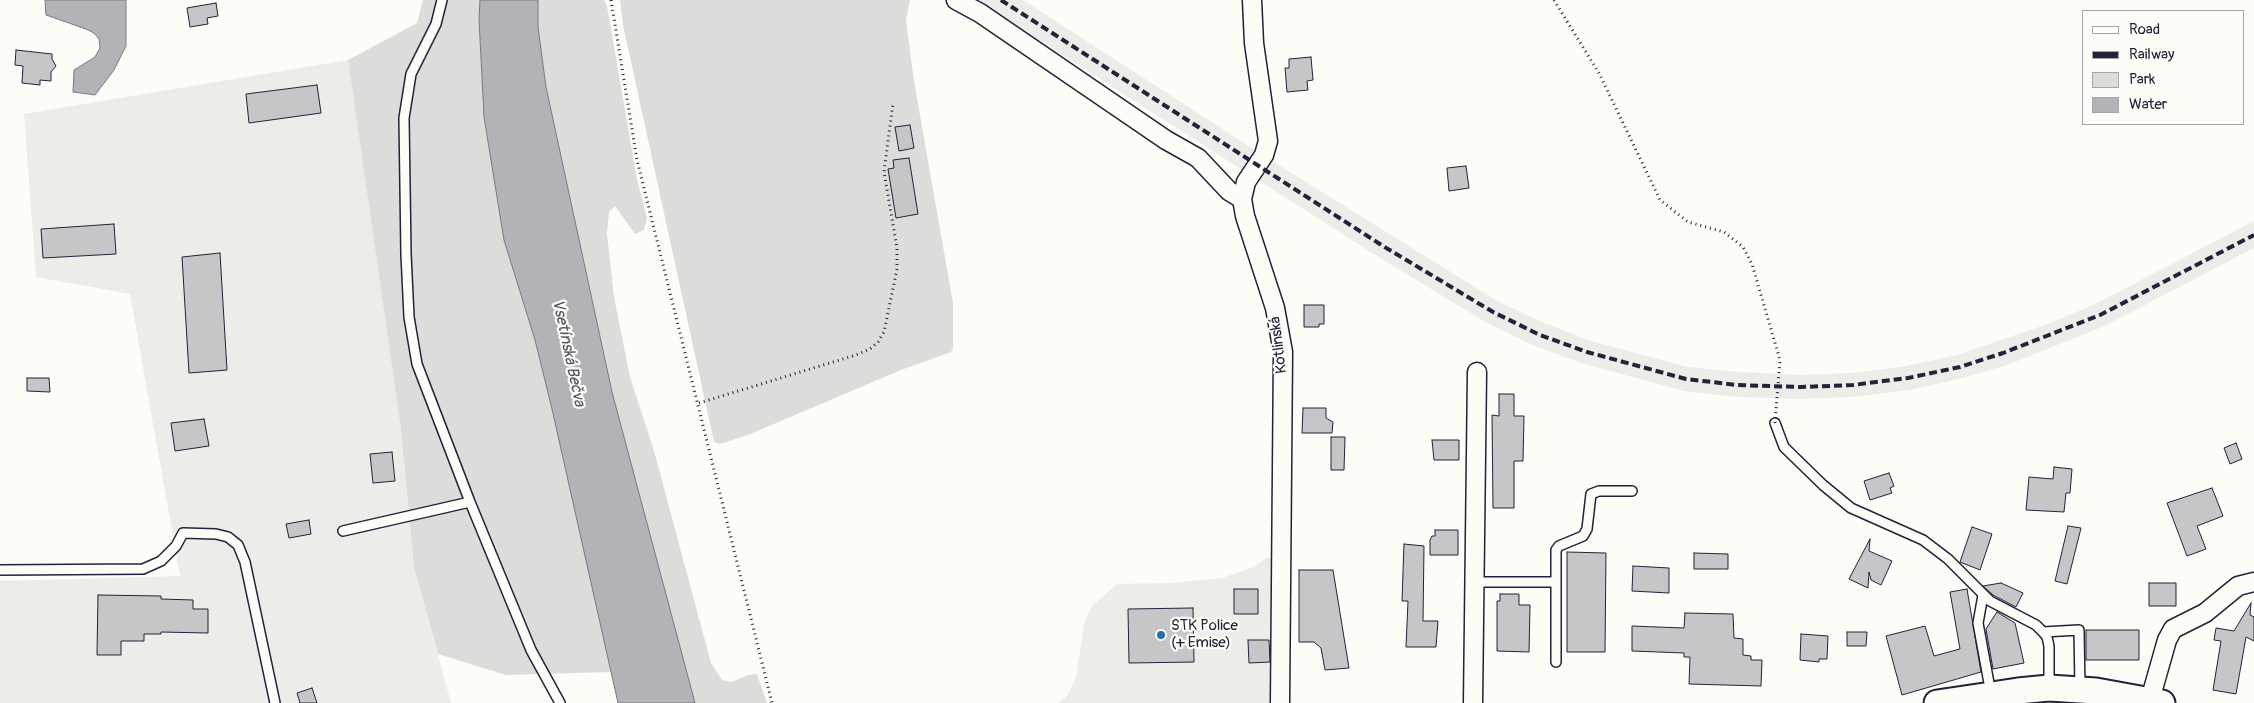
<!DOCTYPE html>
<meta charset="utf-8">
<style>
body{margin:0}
#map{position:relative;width:2254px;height:703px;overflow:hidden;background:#fdfcf7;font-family:Pangolin,sans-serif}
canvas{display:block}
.legend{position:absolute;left:2082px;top:10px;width:162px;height:115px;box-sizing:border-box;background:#fdfcf7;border:1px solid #a5a5ac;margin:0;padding:6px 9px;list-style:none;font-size:15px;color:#22223b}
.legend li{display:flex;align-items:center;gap:10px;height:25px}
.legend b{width:25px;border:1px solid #a5a5ac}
</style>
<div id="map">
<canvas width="2254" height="703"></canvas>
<ul class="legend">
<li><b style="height:6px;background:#fdfcf7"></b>Road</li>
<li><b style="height:6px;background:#22223b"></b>Railway</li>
<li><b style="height:14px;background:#dddcdb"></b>Park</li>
<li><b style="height:14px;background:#b2b2b7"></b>Water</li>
</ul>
</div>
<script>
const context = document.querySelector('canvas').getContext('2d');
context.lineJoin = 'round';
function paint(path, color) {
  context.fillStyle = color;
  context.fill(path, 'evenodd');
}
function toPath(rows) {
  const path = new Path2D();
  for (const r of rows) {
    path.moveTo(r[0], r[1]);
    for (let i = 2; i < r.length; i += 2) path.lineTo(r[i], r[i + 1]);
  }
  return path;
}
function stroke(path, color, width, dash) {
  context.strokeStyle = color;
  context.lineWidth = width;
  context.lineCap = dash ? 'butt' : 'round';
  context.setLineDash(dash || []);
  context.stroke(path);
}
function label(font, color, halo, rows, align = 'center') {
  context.font = font + ' Pangolin,sans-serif';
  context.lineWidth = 4.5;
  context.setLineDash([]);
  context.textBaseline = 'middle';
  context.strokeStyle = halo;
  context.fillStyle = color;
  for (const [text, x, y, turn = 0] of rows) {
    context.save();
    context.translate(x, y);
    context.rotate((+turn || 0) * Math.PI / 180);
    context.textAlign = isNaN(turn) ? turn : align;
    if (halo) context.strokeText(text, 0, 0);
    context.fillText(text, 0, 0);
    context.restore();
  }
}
paint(toPath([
 [976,0,1023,0,1272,161,1499,302,1544,323,1591,341,1688,367,1738,372,1801,375,1852,373,1906,366,1957,355,2048,324,2095,304,2254,221,2254,248,2105,326,2007,365,1963,378,1910,390,1853,397,1801,399,1736,397,1684,391,1584,364,1535,346,1487,323,1377,256],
 [348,60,401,430,414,568,451,703,0,703,0,581,180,576,130,294,36,277,24,114],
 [1266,558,1274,558,1274,699,1270,703,1058,703,1067,696,1076,677,1085,620,1092,606,1117,584,1172,583,1222,578,1254,567]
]), '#ecece9');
paint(toPath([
 [423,0,480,0,479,19,484,117,504,240,535,340,552,409,611,672,506,675,438,654,414,568,401,430,348,60,417,23],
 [538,0,604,0,607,6,637,179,647,218,644,230,635,234,615,206,609,212,607,234,614,297,630,377,654,451,711,663,722,680,732,682,748,675,757,674,767,703,692,703,612,392,546,87,538,27],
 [620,0,910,0,906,20,914,81,953,303,953,348,951,352,901,370,748,435,720,444,714,442,623,25]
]), '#dddcdb');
const water = toPath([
 [45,0,126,0,126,46,114,70,95,95,73,92,74,70,95,57,100,48,99,39,94,33,86,29,46,15,45,0],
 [480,0,538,0,538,27,546,87,612,392,695,703,618,703,552,409,535,340,504,240,484,117,479,19,480,0]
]);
paint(water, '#b2b2b7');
stroke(water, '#787885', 1);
const building = toPath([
 [216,3,218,16,207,18,208,24,190,27,187,8,216,3],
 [16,50,52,54,52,59,56,66,51,72,51,81,40,80,40,85,22,83,23,66,15,65,16,50],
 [1311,57,1313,80,1307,81,1308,90,1287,92,1285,68,1289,68,1289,59,1311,57],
 [317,85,321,113,249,123,246,94,317,85],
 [910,125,914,148,899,151,895,127,910,125],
 [909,158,918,214,896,218,888,169,894,168,893,160,909,158],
 [1466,166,1469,188,1449,191,1447,168,1466,166],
 [114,224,116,254,43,258,41,229,114,224],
 [220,253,227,370,189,373,182,257,220,253],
 [1304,305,1324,305,1324,324,1319,324,1319,327,1304,327,1304,305],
 [27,378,49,378,50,392,27,391,27,378],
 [1499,394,1514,394,1514,416,1524,416,1523,461,1514,461,1514,508,1493,508,1492,415,1499,416,1499,394],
 [1303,408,1326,408,1326,418,1333,422,1332,433,1302,433,1303,408],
 [204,419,209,446,175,451,171,423,204,419],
 [1331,437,1345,437,1344,470,1331,470,1331,437],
 [1432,440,1459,440,1459,460,1434,460,1432,440],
 [2236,443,2242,459,2230,464,2224,448,2236,443],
 [392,452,395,481,373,483,370,454,392,452],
 [2054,467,2072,469,2070,493,2066,493,2064,512,2026,510,2029,477,2053,479,2054,467],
 [1889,473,1894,486,1890,488,1892,493,1870,500,1864,481,1889,473],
 [2212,488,2223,516,2197,526,2206,549,2187,556,2167,503,2212,488],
 [309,520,311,534,289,538,286,524,309,520],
 [2068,526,2081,528,2067,584,2055,581,2068,526],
 [1972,527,1992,534,1980,570,1960,562,1972,527],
 [1435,530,1458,530,1458,555,1430,555,1430,540,1432,536,1435,536,1435,530],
 [1870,539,1869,551,1892,561,1881,585,1871,580,1869,572,1868,588,1849,579,1870,539],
 [1404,544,1424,546,1423,621,1438,621,1436,647,1406,647,1408,601,1402,601,1404,544],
 [1567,552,1606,553,1605,652,1567,652,1567,552],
 [1694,553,1728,554,1728,569,1694,569,1694,553],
 [1633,566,1669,568,1669,593,1632,591,1633,566],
 [1299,570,1333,570,1349,668,1325,670,1321,648,1314,642,1299,642,1299,570],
 [2001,583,2023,593,2016,607,1993,595,1983,586,2001,583],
 [2149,583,2176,583,2176,606,2149,606,2149,583],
 [1234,589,1258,589,1258,614,1234,614,1234,589],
 [1967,589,1981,672,1902,695,1886,636,1925,626,1934,656,1960,649,1950,592,1967,589],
 [1500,594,1519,594,1519,605,1530,605,1529,652,1497,651,1497,601,1500,601,1500,594],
 [98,595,161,596,161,599,193,600,193,609,208,609,208,633,161,632,161,634,144,634,144,641,121,641,121,655,97,655,98,595],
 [2251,603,2250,615,2254,617,2254,641,2246,637,2236,694,2213,690,2221,641,2214,640,2216,628,2234,631,2251,603],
 [1193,608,1194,662,1129,663,1128,609,1193,608],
 [1997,612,2015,623,2024,663,1993,669,1986,629,1997,612],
 [1685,613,1733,614,1734,638,1743,639,1743,655,1751,656,1751,660,1762,660,1761,686,1689,684,1690,657,1684,657,1684,653,1632,651,1632,626,1684,628,1685,613],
 [2086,630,2139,630,2139,660,2086,660,2086,630],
 [1847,632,1867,632,1866,646,1847,646,1847,632],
 [1801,634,1828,636,1827,659,1819,659,1819,662,1800,660,1801,634],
 [1248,640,1269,640,1270,662,1249,663,1248,640],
 [312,688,317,703,300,703,297,693,312,688]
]);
paint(building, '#c6c6c8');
stroke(building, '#22223b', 1);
const lane = toPath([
 [442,0,436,24,411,74,404,118,406,254,409,317,417,364,470,502,531,650,560,703],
 [1775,423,1784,447,1823,485,1851,508,1923,540,1948,559,1990,601,2036,625,2043,632,2047,637,2049,646,2049,687],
 [343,531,470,502],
 [0,570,143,569,161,561,176,546,183,533,216,534,228,537,238,545,245,562,275,703],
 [1475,582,1556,582,1556,662],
 [1556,582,1556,550,1559,546,1583,536,1587,529,1591,494,1599,491,1632,491],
 [1983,595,1978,623,1991,694],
 [2043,632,2079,630,2080,689]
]);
const street = toPath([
 [956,0,980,13,1166,140,1198,158,1229,191,1242,199],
 [1252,0,1254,43,1268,141,1264,155,1246,182,1242,199,1245,216,1275,308,1283,352,1280,703],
 [2150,700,2167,640,2173,629,2205,613,2238,586,2254,582],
 [1473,703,1477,372]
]);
const secondary = toPath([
 [1937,703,2018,691,2049,688,2096,691,2162,703]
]);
stroke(lane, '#22223b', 12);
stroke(street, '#22223b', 21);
stroke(secondary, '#22223b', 29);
stroke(toPath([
 [611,0,637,160,772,703],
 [1554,0,1600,75,1660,200,1688,222,1724,232,1743,247,1752,264,1780,360],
 [699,403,856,355,870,349,878,342,884,332,897,269,897,248,884,172,893,103]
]), '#22223b', 3, [1, 4]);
stroke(lane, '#fdfcf7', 9);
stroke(street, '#fdfcf7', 18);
stroke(secondary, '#fdfcf7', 25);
stroke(toPath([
 [1001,0,1383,246,1493,312,1540,335,1587,352,1686,379,1737,385,1801,387,1853,385,1908,378,1960,367,2003,353,2100,315,2254,235]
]), '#22223b', 4, [8, 4]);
stroke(toPath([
 [1775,423,1780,360]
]), '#22223b', 3, [1, 4]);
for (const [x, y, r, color] of [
 [1161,635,5,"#1f6fb2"]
]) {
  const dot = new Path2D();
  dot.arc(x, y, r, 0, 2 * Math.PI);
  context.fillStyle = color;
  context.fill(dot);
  stroke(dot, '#fdfcf7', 2);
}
label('15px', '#22223b', '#fdfcf7', [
 ["Kotlinská",1279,345,-97]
]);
label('15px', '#22223b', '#fdfcf7', [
 ["STK Police",1171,626],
 ["(+ Emise)",1171,643]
], 'left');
label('italic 16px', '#545466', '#fdfcf7', [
 ["Vsetínská Bečva",568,353,78]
]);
</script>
